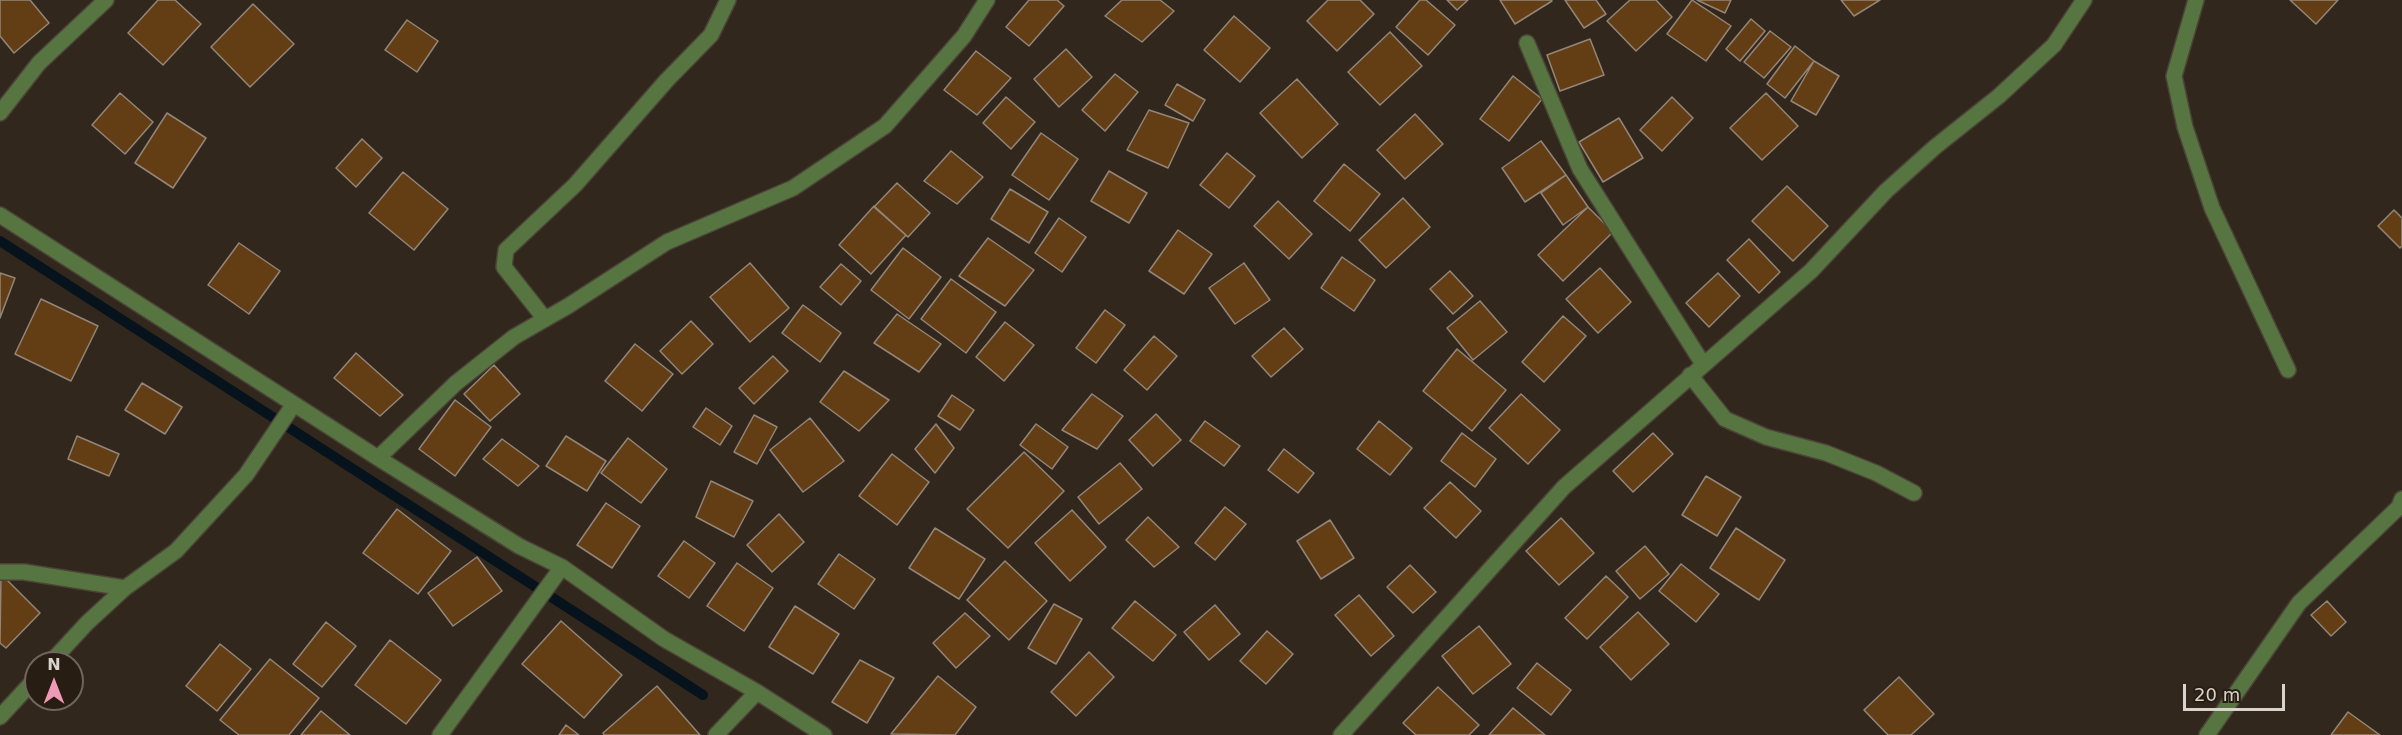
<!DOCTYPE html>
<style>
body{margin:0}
#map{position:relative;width:2402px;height:735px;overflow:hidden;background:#31271c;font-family:"DejaVu Sans",sans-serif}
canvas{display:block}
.north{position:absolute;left:24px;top:651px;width:60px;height:60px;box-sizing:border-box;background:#271d13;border:2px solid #6f665d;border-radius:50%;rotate:0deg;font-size:16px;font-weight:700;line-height:24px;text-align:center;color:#dad3cc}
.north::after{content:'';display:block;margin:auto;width:21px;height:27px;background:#ef9ab7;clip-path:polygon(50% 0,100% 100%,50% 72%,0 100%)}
.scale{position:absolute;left:2183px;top:684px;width:102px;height:27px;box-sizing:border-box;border:3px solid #dad3cc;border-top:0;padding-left:8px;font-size:18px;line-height:21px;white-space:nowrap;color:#dad3cc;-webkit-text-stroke:4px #271d13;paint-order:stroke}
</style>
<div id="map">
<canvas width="2402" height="735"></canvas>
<div class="north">N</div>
<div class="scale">20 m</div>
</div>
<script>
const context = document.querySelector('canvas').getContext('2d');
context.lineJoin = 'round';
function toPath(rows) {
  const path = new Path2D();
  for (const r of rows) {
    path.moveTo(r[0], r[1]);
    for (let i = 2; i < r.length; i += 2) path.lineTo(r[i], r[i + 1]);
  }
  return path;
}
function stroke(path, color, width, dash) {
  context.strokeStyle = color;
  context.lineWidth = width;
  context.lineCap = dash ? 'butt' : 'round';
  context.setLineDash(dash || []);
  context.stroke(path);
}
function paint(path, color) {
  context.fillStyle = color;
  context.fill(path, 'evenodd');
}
stroke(toPath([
 [0,241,703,695]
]), '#07131c', 10);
const building = toPath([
 [0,0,30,0,49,23,14,53,0,36,0,0],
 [158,0,175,0,201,24,163,65,128,33,158,0],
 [1029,0,1057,0,1064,6,1029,46,1006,27,1029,0],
 [1122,0,1160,0,1174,11,1142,42,1105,16,1122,0],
 [1328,0,1360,0,1374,14,1337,51,1307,21,1328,0],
 [1420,0,1426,0,1455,25,1428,55,1396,27,1420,0],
 [1447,0,1468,0,1457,10,1447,0],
 [1500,0,1551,0,1552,1,1515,24,1500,0],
 [1565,0,1596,0,1606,14,1584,28,1565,0],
 [1630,0,1656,0,1672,17,1636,51,1607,21,1630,0],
 [1692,0,1731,26,1706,61,1667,34,1692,0],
 [1697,0,1731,0,1725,13,1697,0],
 [1841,0,1880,0,1854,16,1841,0],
 [2290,0,2338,0,2316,24,2290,0],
 [253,4,294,44,250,87,211,47,253,4],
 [1234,16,1270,48,1240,82,1204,50,1234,16],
 [1751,19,1765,31,1740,61,1726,49,1751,19],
 [407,20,438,41,417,72,385,50,407,20],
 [1770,31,1791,47,1764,78,1744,62,1770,31],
 [1390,32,1422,66,1380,105,1348,72,1390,32],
 [1590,39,1604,75,1560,91,1547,55,1590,39],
 [1795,46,1814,61,1785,98,1767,84,1795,46],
 [1066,49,1092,77,1059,107,1034,79,1066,49],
 [976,51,1011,78,977,115,944,90,976,51],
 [1814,61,1839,76,1816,115,1791,101,1814,61],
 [1115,74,1138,92,1105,131,1082,110,1115,74],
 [1513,76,1542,99,1509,141,1480,119,1513,76],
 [1297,79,1338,124,1302,158,1260,113,1297,79],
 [1177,84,1205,100,1193,121,1165,105,1177,84],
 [120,93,153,122,125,154,92,125,120,93],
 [1766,93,1798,126,1762,160,1730,128,1766,93],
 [1006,97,1035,122,1011,149,983,123,1006,97],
 [1672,97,1693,118,1662,151,1640,130,1672,97],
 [1149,110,1189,123,1168,168,1127,150,1149,110],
 [167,113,206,138,173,188,135,163,167,113],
 [1415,114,1443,144,1405,179,1377,150,1415,114],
 [1619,118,1643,158,1603,182,1579,142,1619,118],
 [1041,133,1078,159,1049,200,1012,175,1041,133],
 [362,139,382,158,356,187,336,168,362,139],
 [1541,141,1566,175,1525,202,1502,168,1541,141],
 [951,151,983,177,957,204,924,181,951,151],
 [1227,153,1255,176,1229,208,1200,185,1227,153],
 [1344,164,1380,194,1350,231,1314,201,1344,164],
 [1109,171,1147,193,1129,223,1091,201,1109,171],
 [403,172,448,209,414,250,369,213,403,172],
 [1566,175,1588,207,1563,225,1541,193,1566,175],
 [897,183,930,213,908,237,874,207,897,183],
 [1787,186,1828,226,1793,261,1752,221,1787,186],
 [1010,189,1048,212,1029,243,991,219,1010,189],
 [1403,198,1430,227,1386,268,1359,240,1403,198],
 [1278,201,1312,234,1289,259,1254,226,1278,201],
 [874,206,906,235,871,274,839,245,874,206],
 [1588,207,1613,232,1563,281,1538,255,1588,207],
 [2394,210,2402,218,2402,246,2400,248,2378,226,2394,210],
 [1059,218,1086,237,1062,272,1035,253,1059,218],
 [1178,230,1212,254,1184,294,1149,271,1178,230],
 [988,238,1034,270,1005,306,959,276,988,238],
 [1749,239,1780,272,1759,293,1727,260,1749,239],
 [239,243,280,271,249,314,208,285,239,243],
 [903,248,941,277,909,319,871,290,903,248],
 [1342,257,1375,280,1354,311,1321,288,1342,257],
 [750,263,789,308,750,342,710,297,750,263],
 [1244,263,1270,300,1235,324,1209,288,1244,263],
 [841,264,861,281,841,305,820,287,841,264],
 [1600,268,1631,302,1598,333,1566,299,1600,268],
 [1450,271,1473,296,1453,314,1430,289,1450,271],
 [0,273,15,278,0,318,0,273],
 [1718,273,1740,296,1709,327,1686,303,1718,273],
 [951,279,996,312,966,353,921,319,951,279],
 [41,299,98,326,71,381,15,354,41,299],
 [1480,301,1507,332,1473,360,1447,328,1480,301],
 [803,305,841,333,820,362,782,333,803,305],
 [1105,310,1125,325,1096,363,1076,348,1105,310],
 [897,314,941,344,919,372,874,343,897,314],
 [1563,316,1586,336,1544,382,1522,362,1563,316],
 [691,321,713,344,682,374,660,351,691,321],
 [1005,322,1034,345,1004,381,976,357,1005,322],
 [1284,328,1303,349,1271,377,1252,356,1284,328],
 [1154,336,1177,356,1147,390,1124,370,1154,336],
 [635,344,673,374,642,411,605,381,635,344],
 [1457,349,1506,390,1472,431,1423,391,1457,349],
 [356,353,403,395,380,416,334,378,356,353],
 [773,356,788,371,754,404,739,388,773,356],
 [494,365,520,394,490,421,464,394,494,365],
 [844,371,889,400,859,431,820,402,844,371],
 [142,383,182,407,165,434,125,410,142,383],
 [1092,394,1123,416,1097,449,1062,430,1092,394],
 [1521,394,1560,430,1528,464,1489,428,1521,394],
 [952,395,974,410,960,430,938,416,952,395],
 [455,400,491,427,455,476,419,449,455,400],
 [706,408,732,426,720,445,693,427,706,408],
 [1156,414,1181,440,1153,466,1129,440,1156,414],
 [754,415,777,427,757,464,734,452,754,415],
 [810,418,844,461,803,492,770,450,810,418],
 [1205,421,1240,446,1224,466,1190,441,1205,421],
 [1379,421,1412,448,1390,475,1357,449,1379,421],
 [936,424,954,448,935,473,915,449,936,424],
 [1036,424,1068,447,1052,469,1020,445,1036,424],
 [1462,433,1496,459,1475,487,1441,461,1462,433],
 [1653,433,1673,454,1633,492,1613,471,1653,433],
 [77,436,119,454,109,476,68,459,77,436],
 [566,436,606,461,587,491,546,466,566,436],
 [628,438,667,469,641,503,601,473,628,438],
 [502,439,539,466,518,486,483,459,502,439],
 [1284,449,1314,473,1298,493,1268,470,1284,449],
 [1024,452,1064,491,1008,548,967,509,1024,452],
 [892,454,929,482,897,525,859,496,892,454],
 [1120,463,1142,489,1099,524,1078,497,1120,463],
 [1706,476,1741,497,1717,536,1682,515,1706,476],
 [711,481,753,501,734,537,696,517,711,481],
 [1450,482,1481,511,1456,538,1424,508,1450,482],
 [606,503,640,526,612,568,577,545,606,503],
 [1225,507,1246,524,1215,560,1195,543,1225,507],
 [397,509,451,551,418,594,363,553,397,509],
 [1072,510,1106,547,1070,581,1035,543,1072,510],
 [779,514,804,542,772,572,747,545,779,514],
 [1148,517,1179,547,1154,567,1126,540,1148,517],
 [1561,518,1594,553,1559,585,1526,551,1561,518],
 [1330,520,1354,558,1321,579,1297,541,1330,520],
 [935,528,985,559,959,599,909,568,935,528],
 [1736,528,1785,560,1759,600,1710,568,1736,528],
 [684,541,715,563,689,598,658,576,684,541],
 [1645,546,1669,574,1640,599,1616,571,1645,546],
 [839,554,875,579,854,609,818,584,839,554],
 [477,557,502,591,453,626,428,593,477,557],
 [1005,561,1047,601,1009,640,967,600,1005,561],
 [737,563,773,588,744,631,707,606,737,563],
 [1681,564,1719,594,1696,622,1659,591,1681,564],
 [1410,565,1436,592,1413,613,1387,587,1410,565],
 [1,574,40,613,6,648,0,643,1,574],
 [1606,576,1628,597,1587,639,1565,618,1606,576],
 [1359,595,1394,636,1371,656,1335,615,1359,595],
 [1135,601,1176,635,1153,661,1112,628,1135,601],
 [2327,601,2346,622,2331,636,2311,615,2327,601],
 [1054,604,1082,619,1056,664,1028,648,1054,604],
 [1215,605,1240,634,1209,660,1184,632,1215,605],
 [795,606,839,634,813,674,769,647,795,606],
 [1638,612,1669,644,1631,680,1600,647,1638,612],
 [965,613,990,636,956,668,933,643,965,613],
 [561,621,622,675,584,718,522,664,561,621],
 [326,622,356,646,322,687,293,664,326,622],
 [1479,626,1511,664,1473,694,1442,656,1479,626],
 [1267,631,1293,654,1266,684,1240,661,1267,631],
 [390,640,441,680,406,724,355,685,390,640],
 [220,644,251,669,217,711,186,686,220,644],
 [1089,652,1114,677,1076,716,1051,692,1089,652],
 [270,659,319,698,289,735,239,735,220,720,270,659],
 [860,660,894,678,867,723,832,702,860,660],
 [1537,663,1571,690,1551,715,1517,688,1537,663],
 [938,676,976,707,955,735,891,734,938,676],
 [1899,677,1934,714,1911,735,1888,735,1864,710,1899,677],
 [657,686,700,735,604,735,603,733,657,686],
 [1438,687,1479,725,1469,735,1416,735,1403,723,1438,687],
 [1513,708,1545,735,1489,735,1513,708],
 [321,711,350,735,301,735,321,711],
 [2348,712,2380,735,2331,735,2348,712],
 [566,725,579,735,559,735,566,725]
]);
paint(building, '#633e14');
stroke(building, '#938579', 1.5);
const minor = toPath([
 [2196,0,2174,76,2185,127,2212,208,2288,370],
 [1527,43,1580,169,1703,364],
 [0,113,39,63,106,0],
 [0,215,378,458,519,546,562,567,664,639,757,692,824,735],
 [545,319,504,267,506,250,575,185,667,80,711,35,728,0],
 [1690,375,1725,419,1766,437,1826,453,1876,473,1914,493],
 [378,458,456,383,514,337,568,306,667,242,793,188,885,126,964,36,987,0],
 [0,572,24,572,125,588],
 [50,663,87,623,125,588,176,551,246,475,294,404],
 [0,717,36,678],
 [440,735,562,567],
 [716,735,757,692],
 [1341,735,1564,487,1811,271,1886,191,1935,147,1999,96,2054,45,2084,0],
 [2207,735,2299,603,2399,507,2402,499]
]);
stroke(minor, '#4c4338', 18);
stroke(minor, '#577541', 15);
</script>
